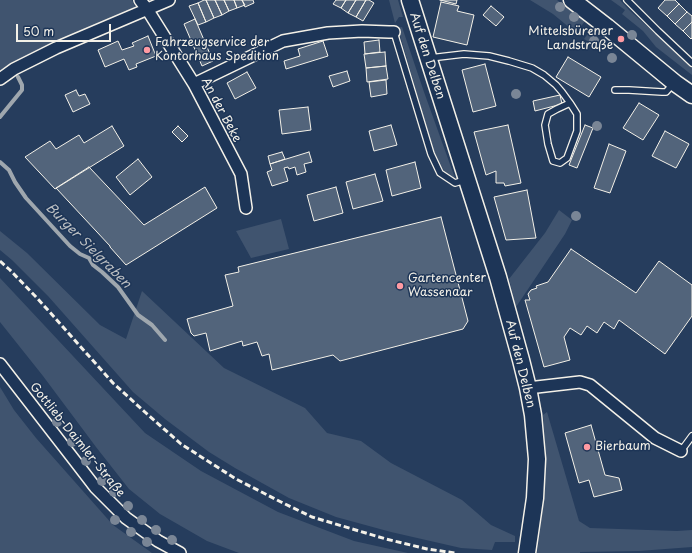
<!DOCTYPE html>
<meta charset="utf-8">
<style>
body{margin:0}
#map{position:relative;width:692px;height:553px;overflow:hidden;background:#263d5d;font-family:"Playpen Sans",sans-serif}
canvas{display:block}
.scale{position:absolute;left:16px;top:24px;width:95px;height:18px;box-sizing:border-box;border:2px solid #f4f1e8;border-top:0;padding-left:5px;font-size:12px;line-height:14px;white-space:nowrap;color:#f4f1e8;-webkit-text-stroke:3px #1d3557;paint-order:stroke}
</style>
<div id="map">
<canvas width="692" height="553"></canvas>
<div class="scale">50 m</div>
</div>
<script>
const context = document.querySelector('canvas').getContext('2d');
context.lineJoin = 'round';
function paint(path, color) {
  context.fillStyle = color;
  context.fill(path, 'evenodd');
}
function toPath(rows) {
  const path = new Path2D();
  for (const r of rows) {
    path.moveTo(r[0], r[1]);
    for (let i = 2; i < r.length; i += 2) path.lineTo(r[i], r[i + 1]);
  }
  return path;
}
function stroke(path, color, width, dash) {
  context.strokeStyle = color;
  context.lineWidth = width;
  context.lineCap = dash ? 'butt' : 'round';
  context.setLineDash(dash || []);
  context.stroke(path);
}
function label(font, color, halo, rows, align = 'center') {
  context.font = font + ' "Playpen Sans",sans-serif';
  context.lineWidth = 3;
  context.setLineDash([]);
  context.textBaseline = 'middle';
  context.strokeStyle = halo;
  context.fillStyle = color;
  for (const [text, x, y, turn = 0] of rows) {
    context.save();
    context.translate(x, y);
    context.rotate((+turn || 0) * Math.PI / 180);
    context.textAlign = isNaN(turn) ? turn : align;
    if (halo) context.strokeText(text, 0, 0);
    context.fillText(text, 0, 0);
    context.restore();
  }
}
paint(toPath([
 [0,0,132,0,135,7,0,75],
 [389,0,398,0,403,17,399,17,395,23],
 [530,0,557,0,585,21,576,33,553,14],
 [611,0,620,0,629,10,692,67,692,75,656,47,643,31,622,14,625,10],
 [402,27,424,92,456,181,446,174,439,163,432,149,419,101,398,28],
 [590,31,607,46,604,50,584,39],
 [559,210,572,220,565,234,516,307,509,279,545,233],
 [281,219,289,249,251,258,236,231],
 [0,231,27,253,100,325,126,339,142,291,224,368,305,408,327,433,361,441,391,463,462,500,491,525,515,536,515,542,495,542,492,550,461,548,391,532,336,517,289,498,235,468,209,452,165,419,133,392,48,296,12,260,0,250],
 [0,278,145,433,201,471,278,512,354,541,408,553,239,553,207,541,160,514,129,489,96,447,43,376,0,322],
 [0,387,14,410,36,438,113,525,152,553,0,553],
 [547,412,579,521,590,528,677,531,692,530,692,547,639,551,580,552,580,553,537,553,544,500,546,457,543,415]
]), '#40546f');
stroke(toPath([
 [0,117,22,90,22,85,18,77],
 [0,162,9,170,15,182,26,198,70,246,80,254,89,258,93,265,102,272,118,287,138,315,152,325,165,340]
]), '#9fa7ae', 4);
const building = toPath([
 [204,0,206,0,214,18,206,22,198,3,204,0],
 [206,0,215,0,222,15,214,18,206,0],
 [215,0,224,0,229,11,222,15,215,0],
 [224,0,234,0,237,8,229,11,224,0],
 [234,0,242,0,245,5,237,8,234,0],
 [242,0,253,0,254,3,245,7,242,0],
 [336,0,346,0,341,8,333,4,336,0],
 [346,0,356,0,348,13,341,8,346,0],
 [356,0,366,0,356,17,348,13,356,0],
 [366,0,369,0,374,3,363,21,356,17,366,0],
 [440,0,457,0,456,4,440,0],
 [665,0,675,0,679,4,667,16,658,8,665,0],
 [441,2,459,6,457,11,474,15,467,45,433,37,441,2],
 [198,3,206,22,198,25,189,6,198,3],
 [679,4,687,12,675,24,667,16,679,4],
 [491,6,504,17,496,26,483,15,491,6],
 [687,12,692,16,692,22,683,31,675,24,687,12],
 [195,19,213,61,202,66,184,24,195,19],
 [692,22,692,38,691,39,683,31,692,22],
 [148,36,156,56,136,64,137,67,129,70,124,59,105,67,98,50,118,41,122,50,134,46,132,43,148,36],
 [379,40,380,52,365,54,364,42,379,40],
 [323,41,328,56,286,69,284,61,300,56,298,49,323,41],
 [385,52,386,66,366,68,364,54,385,52],
 [568,57,601,77,589,97,556,77,568,57],
 [485,64,496,106,473,112,462,70,485,64],
 [386,66,388,79,367,82,366,68,386,66],
 [347,71,350,81,333,87,329,76,347,71],
 [247,72,256,88,235,99,227,83,247,72],
 [386,80,387,94,371,97,369,82,386,80],
 [76,90,79,96,85,94,90,104,73,112,65,95,76,90],
 [560,95,562,104,535,111,533,101,560,95],
 [639,103,659,115,643,140,623,128,639,103],
 [308,107,311,130,282,134,279,110,308,107],
 [391,125,397,145,374,151,369,131,391,125],
 [508,125,521,183,505,186,504,183,496,183,496,171,486,175,474,132,508,125],
 [585,125,593,128,577,168,569,165,585,125],
 [112,126,124,146,55,189,25,157,50,141,56,149,79,135,84,143,112,126],
 [178,126,188,136,182,142,172,132,178,126],
 [665,131,689,144,676,168,652,156,665,131],
 [609,144,626,151,610,193,594,188,609,144],
 [282,152,285,159,270,164,268,156,282,152],
 [309,152,312,162,304,164,306,172,297,175,295,167,289,169,288,167,284,168,288,181,272,186,267,172,272,170,270,164,309,152],
 [138,159,152,177,130,195,116,177,138,159],
 [415,162,421,188,392,196,386,170,415,162],
 [89,167,144,225,205,187,217,208,126,265,110,247,110,246,56,188,89,167],
 [375,174,383,201,353,209,346,182,375,174],
 [336,187,343,213,314,221,307,195,336,187],
 [527,190,536,238,506,240,494,197,527,190],
 [441,217,468,321,463,329,340,361,333,355,272,370,269,354,262,356,257,342,243,346,242,341,210,351,206,333,194,336,191,333,187,319,233,306,225,275,239,272,238,267,441,217],
 [571,249,636,293,659,261,692,285,692,316,665,354,619,320,614,329,604,322,597,333,587,326,581,335,570,328,564,337,570,360,544,367,525,300,530,300,528,294,531,290,537,288,536,286,548,282,571,249],
 [591,425,605,475,619,478,622,490,594,497,589,480,579,483,565,433,591,425]
]);
paint(building, '#52647b');
stroke(building, '#f4f1e8', 1);
const lane = toPath([
 [627,0,658,31,692,63],
 [394,32,431,154,440,173,455,183,465,180],
 [430,58,464,54,489,56,509,61,532,68,544,75,556,85,562,92,570,103,577,114,577,131,567,158,560,163,553,161,548,144,545,125,548,114,557,109,570,103],
 [615,90,629,90,662,92,666,92,673,84],
 [681,451,692,436]
]);
const street = toPath([
 [140,0,147,9,194,84,241,174,246,208],
 [0,79,14,69,56,48,169,0],
 [194,84,283,41,328,33,362,31,389,32,394,32],
 [0,364,75,461,95,487,126,518,158,541,180,553],
 [528,388,580,382,590,385,655,438,681,451]
]);
const secondary = toPath([
 [410,0,498,277,521,360,528,388,533,415,537,459,535,498,527,553],
 [572,0,607,27,675,83,692,95]
]);
stroke(lane, '#f4f1e8', 8);
stroke(street, '#f4f1e8', 14);
stroke(secondary, '#f4f1e8', 19);
stroke(lane, '#1d3557', 5.5);
stroke(street, '#1d3557', 11);
stroke(secondary, '#1d3557', 16);
stroke(toPath([
 [0,261,10,270,38,299,113,383,146,413,181,444,236,479,281,502,312,517,386,539,427,549,455,553]
]), '#f4f1e8', 3, [6, 3]);
context.fillStyle = '#7a8696';
for (const [x, y] of [
 [560,7],
 [574,17],
 [632,35],
 [594,41],
 [612,58],
 [516,94],
 [597,126],
 [576,216],
 [57,422],
 [72,442],
 [86,461],
 [102,481],
 [114,492],
 [128,506],
 [115,520],
 [142,520],
 [156,530],
 [131,532],
 [172,540],
 [147,542]
]) {
  context.beginPath();
  context.arc(x, y, 5, 0, 2 * Math.PI);
  context.fill();
}
for (const [x, y, r, color] of [
 [621,39,4,"#ff9aa2"],
 [147,50,4,"#ff9aa2"],
 [400,286,4,"#ff9aa2"],
 [587,447,4,"#ff9aa2"]
]) {
  const dot = new Path2D();
  dot.arc(x, y, r, 0, 2 * Math.PI);
  context.fillStyle = color;
  context.fill(dot);
  stroke(dot, '#1d3557', 1.5);
}
label('12px', '#f4f1e8', '#1d3557', [
 ["Mittelsbürener",613,32,"right"],
 ["Landstraße",613,46,"right"],
 ["Fahrzeugservice der",155,43],
 ["Kontorhaus Spedition",155,57],
 ["Gartencenter",408,279],
 ["Wassenaar",408,293],
 ["Bierbaum",595,447]
], 'left');
label('12px', '#f4f1e8', '#1d3557', [
 ["Auf den Delben",427,56,72],
 ["An der Beke",221,110,62],
 ["Auf den Delben",520,364,76],
 ["Gottlieb-Daimler-Straße",77,440,51]
]);
label('italic 13px', '#bcbfc2', '#1d3557', [
 ["Burger Sielgraben",88,246,45]
]);
</script>
